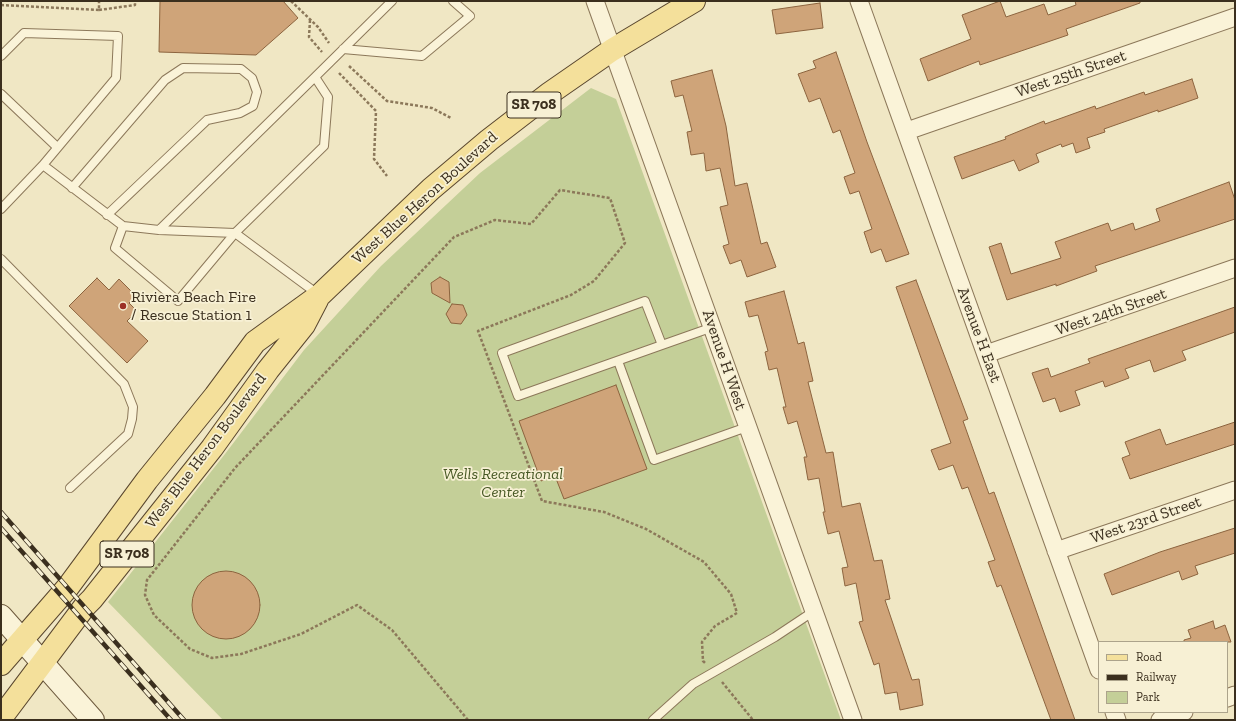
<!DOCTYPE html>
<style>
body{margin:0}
#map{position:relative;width:1236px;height:721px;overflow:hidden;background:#f0e7c4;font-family:"Zilla Slab",serif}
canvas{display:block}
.frame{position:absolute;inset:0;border:2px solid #3b2f1e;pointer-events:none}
.legend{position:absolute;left:1098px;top:641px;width:130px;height:72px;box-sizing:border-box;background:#f7f0d4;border:1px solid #aca38b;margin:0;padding:5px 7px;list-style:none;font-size:12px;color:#3b2f1e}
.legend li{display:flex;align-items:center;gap:8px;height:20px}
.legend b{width:20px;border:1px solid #aca38b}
</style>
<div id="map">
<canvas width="1236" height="721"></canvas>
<div class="frame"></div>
<ul class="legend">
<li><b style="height:5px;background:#f4e09b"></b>Road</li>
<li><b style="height:5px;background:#3b2f1e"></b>Railway</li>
<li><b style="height:11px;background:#c4cf98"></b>Park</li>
</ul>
</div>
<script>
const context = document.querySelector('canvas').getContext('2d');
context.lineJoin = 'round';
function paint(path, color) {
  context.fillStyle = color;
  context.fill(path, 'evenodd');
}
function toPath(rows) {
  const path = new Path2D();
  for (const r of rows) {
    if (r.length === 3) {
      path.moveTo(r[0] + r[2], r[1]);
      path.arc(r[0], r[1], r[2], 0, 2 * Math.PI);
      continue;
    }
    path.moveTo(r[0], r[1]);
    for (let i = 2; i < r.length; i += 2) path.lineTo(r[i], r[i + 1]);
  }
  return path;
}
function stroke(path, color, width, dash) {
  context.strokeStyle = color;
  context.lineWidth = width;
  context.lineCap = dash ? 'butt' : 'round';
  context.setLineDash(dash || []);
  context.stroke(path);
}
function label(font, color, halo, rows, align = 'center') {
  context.font = font + ' "Zilla Slab",serif';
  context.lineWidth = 3.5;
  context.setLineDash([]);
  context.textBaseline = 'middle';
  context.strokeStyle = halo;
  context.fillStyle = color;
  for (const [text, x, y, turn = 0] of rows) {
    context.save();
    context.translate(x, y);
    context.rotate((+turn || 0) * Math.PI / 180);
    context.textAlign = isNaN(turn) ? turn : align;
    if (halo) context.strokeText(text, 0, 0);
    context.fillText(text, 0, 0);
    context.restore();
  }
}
paint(toPath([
 [591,88,616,99,841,720,223,720,108,602,225,454,304,350,381,266,480,173]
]), '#c4cf98');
const building = toPath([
 [160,1,283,1,298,18,256,55,159,52,160,1],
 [1000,1,1006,17,1044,4,1048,15,1076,5,1075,1,1140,1,1140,3,1066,29,1068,35,980,65,979,61,928,81,920,59,971,39,962,15,1000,1],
 [820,3,823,28,776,34,772,10,820,3],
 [836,52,867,142,909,254,886,262,881,249,871,253,864,232,872,229,859,191,850,194,844,177,855,173,840,130,833,133,820,98,809,102,798,74,816,68,813,61,836,52],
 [712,70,726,126,735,186,747,183,761,244,767,242,776,267,747,277,741,260,730,264,723,246,729,244,720,207,728,205,720,168,706,171,704,153,691,155,687,132,692,131,683,95,675,97,671,81,712,70],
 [1192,79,1198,98,1158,112,1158,110,1104,129,1105,132,1087,138,1090,148,1076,153,1073,143,1062,147,1061,144,1036,154,1039,162,1019,171,1014,160,962,179,954,157,1006,139,1005,137,1044,121,1045,124,1095,106,1096,109,1144,92,1145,95,1192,79],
 [1229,182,1235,200,1235,219,1095,266,1097,271,1056,286,1056,284,1007,300,989,247,1001,243,1011,274,1061,258,1055,242,1108,223,1111,231,1133,223,1135,230,1160,221,1156,209,1229,182],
 [440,277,449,282,450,303,432,293,431,283,440,277],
 [97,278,109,290,119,279,136,296,129,303,137,311,127,321,148,341,127,363,69,306,97,278],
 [916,280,968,419,963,421,989,494,994,492,1075,720,1051,720,1001,585,997,587,988,562,995,560,968,487,962,489,953,465,939,470,931,450,951,443,896,287,916,280],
 [784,291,798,344,804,342,813,381,808,382,826,453,833,452,842,507,860,503,874,561,882,560,890,599,885,600,912,680,919,679,923,705,900,710,897,692,885,694,879,663,874,665,859,622,863,621,856,583,845,586,842,568,848,567,839,531,828,534,823,512,825,512,819,478,808,480,804,457,807,457,797,421,788,424,783,407,786,407,777,368,769,370,765,352,768,351,758,315,749,317,745,302,784,291],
 [452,304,463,305,467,315,461,324,451,323,446,314,452,304],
 [1235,307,1235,332,1182,351,1186,360,1154,372,1150,360,1125,369,1129,378,1105,387,1103,381,1075,391,1080,405,1060,412,1055,398,1043,402,1032,373,1048,368,1051,377,1090,363,1088,359,1235,307],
 [616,385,647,469,564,499,555,476,541,481,519,421,616,385],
 [1235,422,1235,444,1130,479,1122,458,1130,455,1125,442,1160,429,1166,445,1235,422],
 [1235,528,1235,553,1195,566,1198,574,1182,580,1179,571,1112,595,1104,574,1160,552,1235,528],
 [226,605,34],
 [1213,621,1215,629,1225,625,1231,642,1184,642,1184,640,1191,638,1188,630,1213,621]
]);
paint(building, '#cfa479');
stroke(building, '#8c643f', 1);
const lane = toPath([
 [343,49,422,56,470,16,453,1],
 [1,56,24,33,118,36,116,78,43,165],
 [1,94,57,147],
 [72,188,165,80,183,68,241,69,252,78,257,92,253,106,240,113,207,120,107,215],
 [1,209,43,165,123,226,159,230,235,233,178,301,115,248,123,226],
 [159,230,315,77],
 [1,259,124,384,133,407,132,419,128,434,70,488],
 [319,295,235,233,324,146,328,97,315,77,392,1],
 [662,345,645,301,502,353,518,396,662,345,713,327],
 [618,361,654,460,747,427],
 [653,720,693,684,775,637,814,611]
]);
const street = toPath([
 [595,1,853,720],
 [859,1,1099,670],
 [907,131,1235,17],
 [986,354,1235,268],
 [1056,551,1235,490],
 [1227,698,1235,695],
 [1114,712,1117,720],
 [1160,720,1184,712]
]);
const secondary = toPath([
 [1,616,93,720]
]);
const primary = toPath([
 [1,664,68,587,147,480,215,396,255,342,320,295,431,189,489,140,550,93,612,50,694,1],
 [1,718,85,606,92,599,212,448,268,370,304,325,317,300]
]);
stroke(lane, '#8c785a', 10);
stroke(street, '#8c785a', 19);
stroke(secondary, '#6d593d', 24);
stroke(primary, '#59462e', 24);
stroke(toPath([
 [291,1,318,27,329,43],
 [1,5,99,10,99,1],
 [99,10,135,5,135,1],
 [310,20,309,37,322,52],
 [349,66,387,101,432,108,451,118],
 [339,73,376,111,374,159,387,176],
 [722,682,753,720],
 [468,720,392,630,357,605,301,634,241,654,212,658,190,649,154,615,145,595,147,580,235,468,454,237,495,220,531,224,560,190,610,198,625,243,594,281,571,295,478,331,542,501,604,512,646,529,704,562,731,594,737,613,715,626,702,642,703,661,705,663]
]), '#8c785a', 2.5, [3, 2]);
stroke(lane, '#faf3d8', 8);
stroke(street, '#faf3d8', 17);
stroke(secondary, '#faf3d8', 22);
stroke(primary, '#f4e09b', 22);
const rail = toPath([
 [1,512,184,720],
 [1,528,171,720]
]);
stroke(rail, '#3b2f1e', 4.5);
stroke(rail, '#f7f0d4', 3, [9]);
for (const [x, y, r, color] of [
 [123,306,4,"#9d3027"]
]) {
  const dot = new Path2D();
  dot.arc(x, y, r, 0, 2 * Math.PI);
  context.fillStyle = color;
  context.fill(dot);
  stroke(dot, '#f7f0d4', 1.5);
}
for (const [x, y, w] of [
 [534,105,54],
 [127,554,54]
]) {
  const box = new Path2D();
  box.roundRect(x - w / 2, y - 13, w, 26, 3);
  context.fillStyle = '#f7f0d4';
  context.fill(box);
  stroke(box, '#3b2f1e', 1);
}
label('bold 15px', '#3b2f1e', null, [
 ["SR 708",534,105],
 ["SR 708",127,554]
]);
label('16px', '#3b2f1e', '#f7f0d4', [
 ["West 25th Street",1071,74,-19],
 ["West Blue Heron Boulevard",425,198,-42],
 ["West 24th Street",1111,312,-19],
 ["Avenue H East",979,335,70],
 ["Avenue H West",724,360,71],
 ["West Blue Heron Boulevard",206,451,-53],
 ["West 23rd Street",1146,520,-19]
]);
label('16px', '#3b2f1e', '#f7f0d4', [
 ["Riviera Beach Fire",131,297],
 ["/ Rescue Station 1",131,315]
], 'left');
label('italic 16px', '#475824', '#f7f0d4', [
 ["Wells Recreational",503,474],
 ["Center",503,492]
]);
</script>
